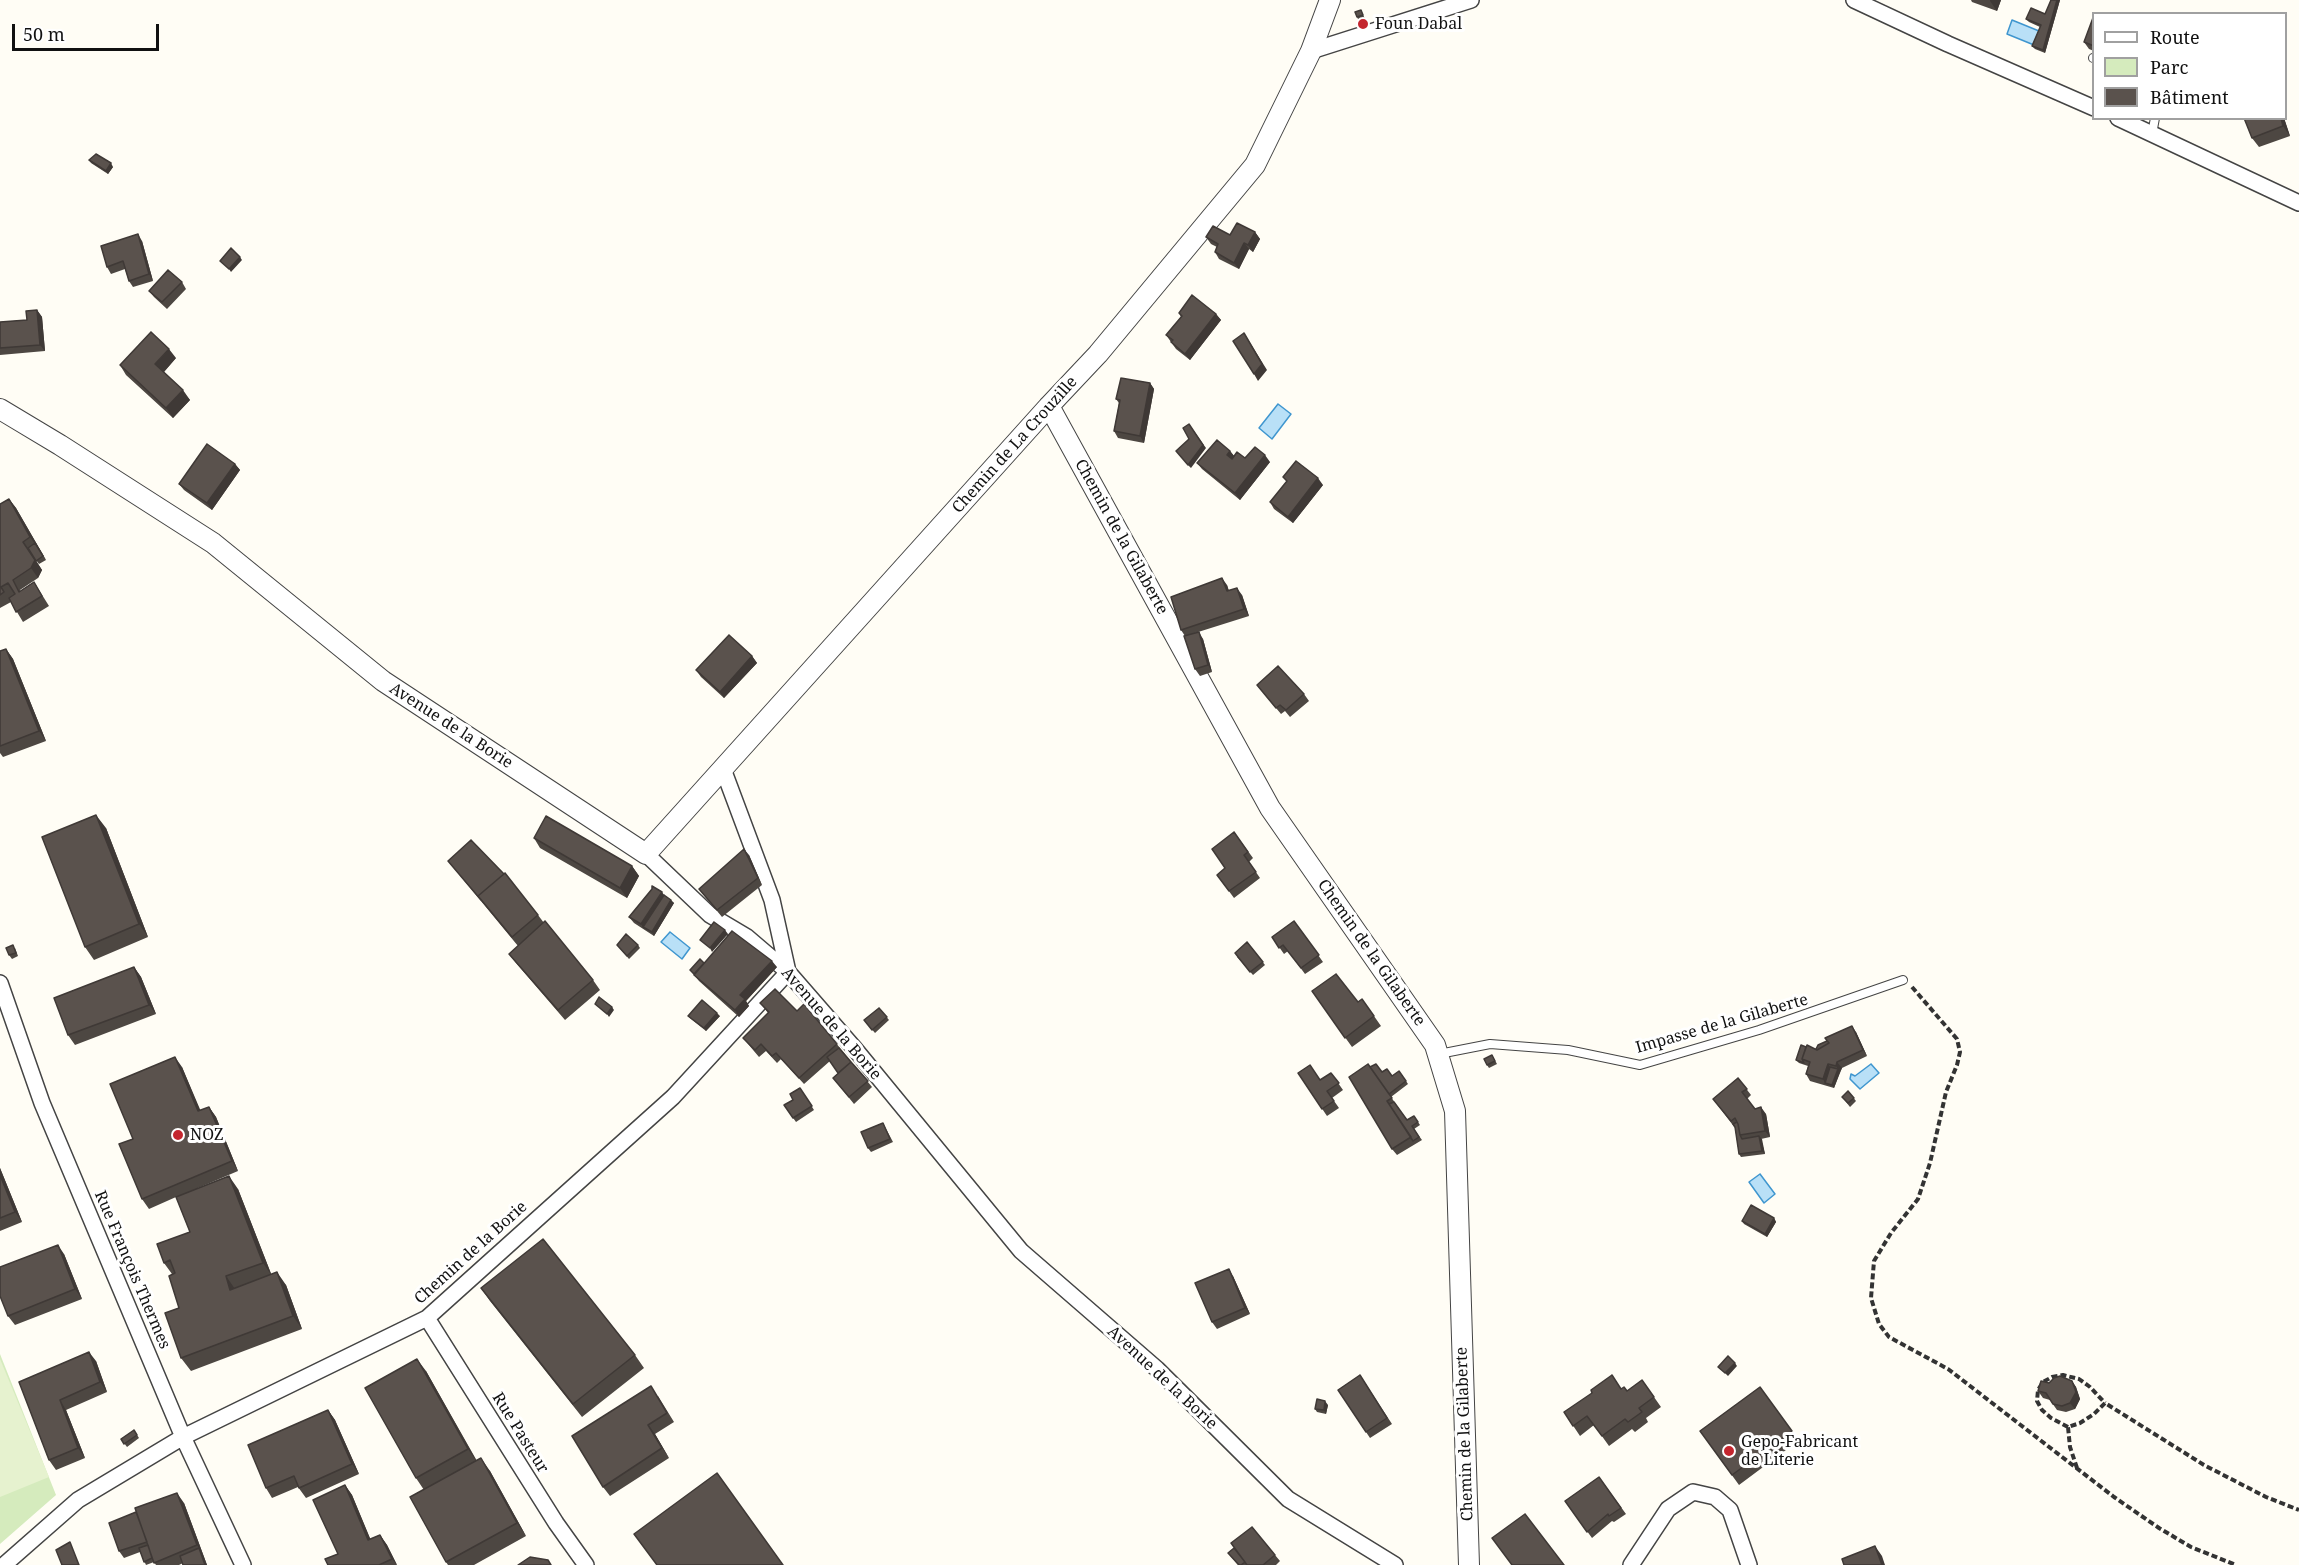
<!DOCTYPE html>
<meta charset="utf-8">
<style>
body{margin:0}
#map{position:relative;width:2299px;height:1565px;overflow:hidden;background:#fffdf5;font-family:"Noto Serif",serif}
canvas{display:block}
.legend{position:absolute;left:2092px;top:12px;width:195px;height:108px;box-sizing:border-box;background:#fff;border:2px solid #a0a0a0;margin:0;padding:8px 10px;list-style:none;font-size:18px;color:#111}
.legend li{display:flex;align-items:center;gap:12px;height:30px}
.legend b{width:30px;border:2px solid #a0a0a0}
.scale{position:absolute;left:12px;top:24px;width:147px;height:27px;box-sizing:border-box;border:3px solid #111;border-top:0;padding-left:8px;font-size:18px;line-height:21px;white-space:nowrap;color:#111;-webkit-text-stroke:4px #fff;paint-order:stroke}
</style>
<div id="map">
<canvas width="2299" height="1565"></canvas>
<ul class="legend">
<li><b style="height:8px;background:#fff"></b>Route</li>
<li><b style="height:16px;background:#d5ebbd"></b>Parc</li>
<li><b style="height:16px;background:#5a524d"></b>Bâtiment</li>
</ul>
<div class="scale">50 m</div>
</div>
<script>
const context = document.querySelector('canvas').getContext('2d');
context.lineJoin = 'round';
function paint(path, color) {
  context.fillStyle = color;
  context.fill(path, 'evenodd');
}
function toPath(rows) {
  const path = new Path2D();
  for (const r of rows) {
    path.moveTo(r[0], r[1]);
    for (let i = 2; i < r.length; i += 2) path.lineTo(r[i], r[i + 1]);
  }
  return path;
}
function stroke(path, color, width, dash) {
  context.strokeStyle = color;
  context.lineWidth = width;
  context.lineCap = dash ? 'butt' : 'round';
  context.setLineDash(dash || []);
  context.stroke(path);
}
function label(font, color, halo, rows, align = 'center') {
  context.font = font + ' "Noto Serif",serif';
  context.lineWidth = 6;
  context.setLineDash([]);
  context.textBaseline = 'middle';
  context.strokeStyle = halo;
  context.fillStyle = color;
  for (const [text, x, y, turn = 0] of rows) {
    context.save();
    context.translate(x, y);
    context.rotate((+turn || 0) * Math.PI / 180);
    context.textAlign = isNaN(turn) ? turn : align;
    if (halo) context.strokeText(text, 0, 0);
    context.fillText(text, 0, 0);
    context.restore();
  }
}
paint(toPath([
 [0,1354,56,1495,0,1544]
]), '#d5ebbd');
paint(toPath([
 [0,1359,49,1477,0,1497]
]), '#e6f2cf');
const water = toPath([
 [2012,20,2039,31,2034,45,2007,34,2012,20],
 [1278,404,1291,414,1272,439,1259,428,1278,404],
 [670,932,690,948,682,959,661,942,670,932],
 [1871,1064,1879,1073,1860,1089,1850,1079,1851,1074,1855,1076,1871,1064],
 [1760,1174,1775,1194,1764,1203,1749,1182,1760,1174]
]);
paint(water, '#b9e0f7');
stroke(water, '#3f96cf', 1.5);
const service = toPath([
 [2093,58,2094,58],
 [2152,134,2155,118],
 [1439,1054,1490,1044,1568,1050,1640,1065,1759,1030,1903,980]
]);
const minor = toPath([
 [1854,0,1948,44,2094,108],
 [1311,51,1471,0],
 [2118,118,2299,203],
 [723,769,772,900,788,972],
 [646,854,710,915,747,937,788,972,855,1049,1021,1251,1157,1369,1288,1499,1395,1565],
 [0,983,42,1103,183,1437,243,1565],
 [427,1318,556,1523,586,1565],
 [4,1565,78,1500,183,1437,427,1318,673,1097,788,972],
 [1631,1565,1668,1509,1693,1492,1715,1497,1730,1510,1749,1565]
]);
const tertiary = toPath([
 [1049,406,1270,808,1435,1045,1455,1111,1469,1565],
 [0,409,60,445,213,543,383,681,646,854,1049,406,1098,354,1255,165,1311,51,1330,0]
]);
stroke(service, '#444', 10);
stroke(minor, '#444', 18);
stroke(tertiary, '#444', 22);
stroke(toPath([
 [1912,987,1957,1039,1960,1052,1957,1065,1946,1092,1930,1163,1918,1199,1891,1233,1874,1261,1871,1298,1879,1324,1889,1337,1948,1369,2114,1497,2159,1528,2191,1547,2236,1565],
 [2068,1427,2051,1418,2042,1410,2037,1401,2038,1390,2043,1382,2052,1377,2063,1375,2079,1379,2090,1387,2105,1403],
 [2077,1468,2070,1447,2068,1427,2080,1423,2094,1414,2105,1403,2204,1465,2266,1497,2299,1510]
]), '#333', 4, [6, 3]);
stroke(service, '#fff', 8);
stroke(minor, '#fff', 15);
stroke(tertiary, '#fff', 20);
paint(toPath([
 [1971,0,2001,0,1997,11,1972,2],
 [2051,0,2060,0,2045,53,2035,49,2032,46,2040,27,2029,22,2026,19,2045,14],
 [1361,10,1365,19,1359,21,1357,17],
 [2094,15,2094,51,2089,49,2084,42],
 [2284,118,2290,136,2259,147,2252,138],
 [89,160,113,167,108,174,91,163],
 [1255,232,1260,239,1253,252,1249,249,1239,269,1219,259,1215,252,1217,247,1211,244,1206,237],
 [142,241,153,281,133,287,129,281,125,269,111,274,107,267],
 [182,282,186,289,167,309,154,297,149,291],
 [37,310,42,317,45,351,0,355,0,322,26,320],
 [1179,313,1216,314,1221,320,1190,360,1176,349,1166,335,1181,317],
 [176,358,164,372,190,400,173,418,126,375,120,365],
 [1150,383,1154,389,1144,443,1118,438,1114,431,1119,403,1116,399],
 [1230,451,1234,456,1270,462,1240,500,1202,469,1197,463],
 [235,464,240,470,212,510,184,490,179,484],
 [1283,477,1323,485,1293,523,1274,509,1270,502,1287,482],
 [9,499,16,508,46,560,39,564,30,552,42,570,38,578,20,590,20,591,34,582,49,606,23,622,11,602,0,608,0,504],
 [1227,585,1229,591,1242,595,1249,616,1195,633,1203,639,1212,672,1200,676,1195,669,1185,636,1181,630],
 [6,649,13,659,46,741,3,757,0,753,0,651],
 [752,656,757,663,724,698,701,677,696,670],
 [1257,685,1304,694,1309,701,1290,717,1285,711,1281,714],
 [106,828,148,937,94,960,85,947],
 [1234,832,1253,858,1249,862,1260,878,1234,898,1217,875,1225,868],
 [534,838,632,866,639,876,627,898,540,848],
 [749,855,762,885,722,917,699,889],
 [448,861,538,915,544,923,593,980,600,990,565,1020,516,963,509,954,518,946],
 [664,895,674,903,654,936,634,923,629,917],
 [1294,921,1323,962,1305,974,1288,951,1284,954,1272,937],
 [1247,942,1265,965,1253,975,1237,957],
 [617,945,638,945,640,948,629,959],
 [15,948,18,956,12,959,9,955],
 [704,963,777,967,746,1001,749,1006,739,1017,699,981,690,970],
 [134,967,141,977,156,1014,75,1045,68,1035],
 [1312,991,1358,1002,1362,999,1381,1026,1352,1047],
 [760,1003,797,1011,804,1004,872,1087,854,1104,833,1078,838,1073,830,1061,804,1084,781,1059,777,1063,766,1051,759,1057,748,1044,743,1038,768,1013],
 [879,1008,889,1020,875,1033,864,1020],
 [688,1016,720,1016,706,1031,691,1019],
 [1856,1032,1867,1056,1842,1068,1834,1088,1810,1081,1806,1074,1808,1066,1799,1063,1796,1060,1806,1047,1816,1049],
 [1492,1055,1497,1064,1489,1068,1487,1065],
 [182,1067,200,1111,209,1107,216,1117,238,1171,198,1188,238,1189,271,1274,286,1285,302,1329,191,1371,181,1358,179,1308,172,1274,164,1263,190,1232,176,1197,149,1209,142,1199,133,1139],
 [1370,1067,1406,1081,1408,1084,1391,1097,1407,1120,1414,1116,1420,1125,1414,1129,1422,1140,1397,1155,1392,1149],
 [1298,1073,1320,1080,1331,1073,1343,1090,1332,1098,1339,1108,1327,1116],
 [1738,1078,1751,1095,1747,1099,1755,1109,1766,1114,1770,1137,1761,1139,1765,1154,1741,1157,1739,1154,1735,1128,1713,1099],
 [800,1088,814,1110,796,1122,784,1105,793,1100],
 [1848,1091,1856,1101,1850,1107,1842,1097],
 [883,1123,893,1142,871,1152,868,1148],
 [0,1168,22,1222,0,1231],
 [1774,1218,1776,1222,1767,1237,1744,1224,1742,1221],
 [64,1254,82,1299,15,1325,8,1316],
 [1233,1276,1250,1314,1217,1329,1212,1322],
 [481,1288,635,1355,644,1368,582,1417,490,1301],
 [96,1361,107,1392,66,1410,85,1458,56,1470,49,1460,19,1382],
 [426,1371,477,1461,490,1471,526,1536,474,1565,448,1565,446,1562,424,1490,416,1478],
 [1360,1375,1392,1424,1370,1438,1338,1390],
 [1642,1380,1661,1407,1646,1418,1648,1422,1635,1432,1632,1429,1609,1446,1594,1425,1580,1436,1564,1412,1622,1389,1627,1391],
 [2072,1381,2076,1387,2080,1399,2075,1409,2066,1412,2057,1410,2050,1400,2043,1398,2038,1391,2049,1383],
 [1760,1387,1798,1441,1739,1485,1700,1431],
 [658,1396,674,1422,655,1434,669,1458,610,1496,603,1487],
 [1328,1405,1326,1414,1317,1412,1315,1409],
 [328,1410,335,1420,359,1474,306,1498,298,1487,272,1498,266,1488],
 [134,1430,139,1438,127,1447,121,1439],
 [1599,1477,1626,1514,1614,1522,1612,1521,1592,1538,1565,1501],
 [345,1485,352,1495,370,1539,380,1535,387,1545,397,1565,328,1565,338,1554],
 [184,1503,207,1565,183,1565,183,1563,179,1565,156,1565,154,1562,146,1565,140,1552,124,1558,119,1551],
 [1228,1553,1275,1555,1280,1561,1276,1565,1238,1565]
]), '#4d4742');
paint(toPath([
 [1990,0,2001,0,1997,11,1990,1],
 [2057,0,2060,0,2045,53,2043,50],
 [2281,118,2284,118,2290,136,2283,126],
 [111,163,113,167,108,174,106,171],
 [1255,232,1260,239,1253,252,1248,245],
 [138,234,142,241,153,281,149,274],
 [1244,243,1249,249,1239,269,1234,263],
 [240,257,242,260,231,272,229,269],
 [37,310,42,317,45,351,40,345],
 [1216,314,1221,320,1190,360,1185,354],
 [1244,333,1267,370,1258,381,1254,374],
 [169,349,176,358,162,374,155,364],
 [1150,383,1154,389,1144,443,1140,436],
 [183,390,190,400,173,418,166,408],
 [1189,424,1206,448,1191,468,1188,465],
 [1230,451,1235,457,1231,461,1227,455],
 [1265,455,1270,462,1240,500,1235,493],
 [235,464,240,470,212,510,207,503],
 [1318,478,1323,485,1293,523,1288,517],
 [9,499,16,508,46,560,30,537],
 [30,551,42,570,38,578,31,568],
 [1222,578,1227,585,1231,598,1227,591],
 [1237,588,1242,595,1249,616,1244,609],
 [1199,632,1203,639,1212,672,1208,665],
 [6,649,13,659,46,741,39,731],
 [752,656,757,663,724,698,720,692],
 [96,815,106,828,148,937,139,924],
 [744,849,749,855,762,885,758,878],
 [632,866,639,876,627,898,620,888],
 [662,892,667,899,643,927,641,924],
 [671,900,674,903,654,936,652,932],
 [725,930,728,934,712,952,710,948],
 [772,961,777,967,746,1001,749,1006,739,1017,735,1010,740,995],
 [134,967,141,977,156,1014,149,1005],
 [612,1007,614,1010,609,1017,607,1014],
 [717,1013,720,1016,706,1031,704,1028],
 [1852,1026,1856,1032,1867,1056,1863,1050],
 [175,1057,182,1067,205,1121,198,1111],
 [1837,1062,1842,1068,1840,1072,1836,1066],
 [1828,1064,1832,1070,1825,1083,1823,1079],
 [1838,1069,1840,1072,1834,1088,1832,1085],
 [209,1107,216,1117,238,1171,232,1161],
 [1761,1107,1766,1114,1770,1137,1765,1131],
 [1759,1136,1762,1139,1765,1154,1762,1151],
 [0,1168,22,1222,15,1212,0,1175],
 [229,1176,238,1189,272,1276,263,1263],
 [1774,1218,1776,1222,1767,1237,1765,1234],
 [58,1245,64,1254,82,1299,75,1289],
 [1229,1269,1233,1276,1250,1314,1245,1308],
 [277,1272,286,1285,302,1329,293,1316],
 [226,1276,235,1289,230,1290],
 [89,1352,96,1361,107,1392,100,1382],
 [417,1359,426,1371,477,1462,468,1449],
 [1735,1363,1737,1366,1728,1376,1725,1373],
 [2072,1381,2076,1387,2080,1399,2075,1409,2070,1403],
 [60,1400,66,1410,85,1458,78,1448],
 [1325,1401,1328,1405,1326,1414,1324,1410],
 [328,1410,335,1420,359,1474,352,1464],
 [648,1425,655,1434,669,1458,662,1448],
 [481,1458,490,1471,526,1536,517,1523],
 [345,1485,352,1495,375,1550,368,1540],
 [177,1493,184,1503,207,1565,205,1565,199,1548,197,1545],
 [380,1535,387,1545,397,1565,392,1559],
 [1875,1546,1882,1556,1885,1565,1882,1565]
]), '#3f3936');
const building = toPath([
 [2051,0,2057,0,2043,50,2032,46,2041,25,2026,19,2031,8,2045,14,2051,0],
 [1361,10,1363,15,1357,17,1355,12,1361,10],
 [2094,15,2094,46,2084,42,2094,15],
 [2244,118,2281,118,2283,126,2252,138,2244,118],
 [96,154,111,163,106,171,89,160,96,154],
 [1237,223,1255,232,1248,245,1244,243,1234,263,1215,252,1218,244,1206,237,1213,226,1230,235,1237,223],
 [138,234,149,274,129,281,123,261,107,267,101,246,138,234],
 [231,248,240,257,229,269,220,261,231,248],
 [168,270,182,282,162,302,149,291,168,270],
 [1192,295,1216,314,1185,354,1171,342,1173,340,1166,335,1182,316,1179,313,1192,295],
 [37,310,40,345,0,348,0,322,27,320,26,311,37,310],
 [151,332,169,349,155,364,183,390,166,408,120,365,151,332],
 [1244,333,1262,364,1254,374,1233,341,1244,333],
 [1121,378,1150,383,1140,436,1114,431,1120,400,1116,399,1121,378],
 [1189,424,1203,445,1188,465,1176,451,1189,439,1183,428,1189,424],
 [1217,440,1230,451,1227,455,1232,459,1237,452,1245,458,1255,447,1265,455,1235,493,1197,463,1217,440],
 [207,444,235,464,207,503,179,484,207,444],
 [1296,461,1318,478,1288,517,1270,502,1287,481,1283,477,1296,461],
 [9,499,30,537,23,542,35,560,31,568,13,580,19,592,34,582,42,596,16,612,9,598,15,594,8,583,1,587,4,592,0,595,0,504,9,499],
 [35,543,43,556,36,561,28,548,35,543],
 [1222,578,1227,591,1237,588,1244,609,1181,630,1171,597,1222,578],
 [1199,632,1208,665,1195,669,1184,636,1199,632],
 [729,635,752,656,720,692,696,670,729,635],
 [6,649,39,731,0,746,0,651,6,649],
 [1278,666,1304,694,1286,710,1280,705,1276,708,1257,685,1278,666],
 [96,815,139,924,85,947,42,837,96,815],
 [546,816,632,866,620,888,534,838,546,816],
 [1234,832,1248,852,1244,855,1256,872,1229,891,1217,875,1225,868,1212,849,1234,832],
 [471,840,504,874,478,896,481,900,448,861,471,840],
 [744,849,758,878,717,910,699,889,744,849],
 [505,873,538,915,512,937,478,896,505,873],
 [652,886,662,892,641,924,629,917,652,889,652,886],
 [664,895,671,900,652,932,643,927,664,895],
 [545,921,593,980,558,1010,509,954,545,921],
 [1294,921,1319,955,1301,968,1283,945,1279,948,1272,937,1294,921],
 [714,922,725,930,710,948,700,940,714,922],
 [732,931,772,961,740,995,745,999,735,1010,694,975,732,931],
 [626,934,638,945,627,956,617,945,626,934],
 [1247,942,1263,962,1250,972,1235,953,1247,942],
 [13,945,16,953,9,955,6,948,13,945],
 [700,959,704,963,694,974,690,970,700,959],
 [134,967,149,1005,68,1035,54,998,134,967],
 [1336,974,1358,1002,1362,999,1374,1016,1345,1038,1312,991,1336,974],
 [775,989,797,1011,804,1004,837,1044,799,1078,776,1053,772,1056,761,1044,755,1050,743,1038,769,1012,760,1003,775,989],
 [599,997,612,1007,607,1014,595,1004,599,997],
 [702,1000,717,1013,704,1028,688,1016,702,1000],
 [879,1008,887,1017,872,1030,864,1020,879,1008],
 [1852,1026,1863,1050,1837,1062,1836,1066,1828,1064,1823,1079,1806,1074,1810,1062,1802,1059,1807,1045,1817,1050,1829,1043,1825,1038,1852,1026],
 [1827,1041,1829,1043,1817,1050,1816,1049,1818,1045,1827,1041],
 [1801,1045,1806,1047,1802,1059,1804,1063,1796,1060,1801,1045],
 [839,1048,851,1062,838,1073,827,1057,839,1048],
 [1492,1055,1495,1061,1487,1065,1484,1059,1492,1055],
 [175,1057,198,1111,209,1107,232,1161,142,1199,119,1144,133,1139,110,1084,175,1057],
 [851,1062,868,1081,849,1097,833,1078,851,1062],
 [1368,1064,1392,1098,1387,1101,1411,1137,1392,1149,1349,1077,1368,1064],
 [1376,1064,1382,1072,1387,1069,1392,1076,1399,1071,1406,1081,1389,1094,1370,1067,1376,1064],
 [1310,1065,1320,1080,1331,1073,1339,1083,1327,1091,1334,1101,1322,1109,1298,1073,1310,1065],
 [1830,1067,1838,1069,1832,1085,1825,1083,1830,1067],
 [1738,1078,1747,1089,1742,1092,1755,1109,1761,1107,1765,1131,1740,1135,1738,1124,1735,1118,1731,1121,1713,1099,1738,1078],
 [800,1088,812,1106,793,1118,784,1105,793,1100,790,1094,800,1088],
 [1848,1091,1854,1098,1848,1103,1842,1097,1848,1091],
 [1394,1102,1407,1120,1414,1116,1418,1122,1412,1126,1419,1137,1413,1141,1389,1104,1394,1102],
 [1737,1122,1738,1124,1740,1135,1742,1139,1759,1136,1762,1151,1739,1154,1735,1127,1733,1124,1737,1122],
 [883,1123,890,1139,868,1148,861,1132,883,1123],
 [0,1175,15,1212,0,1218,0,1175],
 [229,1176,263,1263,226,1276,230,1290,277,1272,293,1316,181,1358,165,1313,179,1308,169,1276,175,1273,170,1260,164,1263,157,1244,190,1232,176,1197,229,1176],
 [1751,1205,1774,1218,1765,1234,1742,1221,1751,1205],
 [543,1239,635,1355,573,1404,481,1288,543,1239],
 [58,1245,75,1289,8,1316,0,1296,0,1267,58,1245],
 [1229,1269,1245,1308,1212,1322,1195,1283,1229,1269],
 [89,1352,100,1382,60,1400,78,1448,49,1460,19,1382,89,1352],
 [1728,1356,1735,1363,1725,1373,1718,1367,1728,1356],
 [417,1359,468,1449,416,1478,365,1388,417,1359],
 [1360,1375,1387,1418,1366,1432,1338,1390,1360,1375],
 [1612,1375,1621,1389,1624,1387,1627,1391,1642,1380,1654,1397,1639,1408,1642,1412,1628,1422,1625,1419,1602,1436,1587,1416,1573,1426,1564,1412,1592,1393,1591,1390,1612,1375],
 [2060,1376,2072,1381,2076,1392,2070,1403,2062,1406,2053,1404,2046,1393,2038,1391,2041,1381,2049,1383,2054,1378,2060,1376],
 [651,1386,667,1413,648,1425,662,1448,603,1487,572,1436,651,1386],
 [1760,1387,1792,1431,1732,1475,1700,1431,1760,1387],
 [1317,1399,1325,1401,1324,1410,1315,1409,1317,1399],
 [328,1410,352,1464,299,1488,294,1476,266,1488,248,1445,328,1410],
 [134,1430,137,1435,124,1444,121,1439,134,1430],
 [481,1458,517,1523,446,1562,410,1497,481,1458],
 [717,1473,783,1565,657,1565,634,1534,717,1473],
 [1599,1477,1621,1508,1609,1516,1608,1514,1587,1532,1565,1501,1599,1477],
 [345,1485,368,1540,380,1535,392,1559,379,1565,328,1565,325,1559,338,1554,313,1500,345,1485],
 [177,1493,197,1545,154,1563,135,1508,177,1493],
 [136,1512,147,1542,119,1551,109,1523,136,1512],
 [1525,1514,1564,1565,1512,1565,1492,1538,1525,1514],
 [1252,1527,1275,1555,1263,1565,1247,1565,1231,1543,1252,1527],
 [70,1542,79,1565,62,1565,56,1550,70,1542],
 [148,1545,152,1558,144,1562,139,1548,148,1545],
 [1875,1546,1882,1565,1844,1565,1842,1559,1875,1546],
 [199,1548,205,1565,183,1565,180,1556,199,1548],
 [1234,1548,1245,1562,1241,1565,1239,1565,1228,1553,1234,1548],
 [530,1557,548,1560,551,1565,518,1565,530,1557]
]);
paint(building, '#5a524d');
stroke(building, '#3f3936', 1.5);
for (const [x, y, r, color] of [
 [1363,24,6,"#c4262e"],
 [178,1135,6,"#c4262e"],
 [1729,1451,6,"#c4262e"]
]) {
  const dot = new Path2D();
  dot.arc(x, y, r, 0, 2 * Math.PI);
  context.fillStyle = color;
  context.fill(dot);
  stroke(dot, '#fff', 2);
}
label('16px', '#111', '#fff', [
 ["Foun Dabal",1375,24],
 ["NOZ",190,1135],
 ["Gepo-Fabricant",1741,1442],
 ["de Literie",1741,1460]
], 'left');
label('16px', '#111', '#fff', [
 ["Chemin de La Crouzille",1015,445,-48],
 ["Chemin de la Gilaberte",1121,537,61],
 ["Avenue de la Borie",451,726,33],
 ["Chemin de la Gilaberte",1371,953,55],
 ["Avenue de la Borie",831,1024,49],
 ["Impasse de la Gilaberte",1722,1024,-16],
 ["Chemin de la Borie",471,1253,-42],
 ["Rue François Thermes",132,1270,67],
 ["Avenue de la Borie",1162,1378,43],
 ["Rue Pasteur",520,1433,58],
 ["Chemin de la Gilaberte",1465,1434,-92]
]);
</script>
